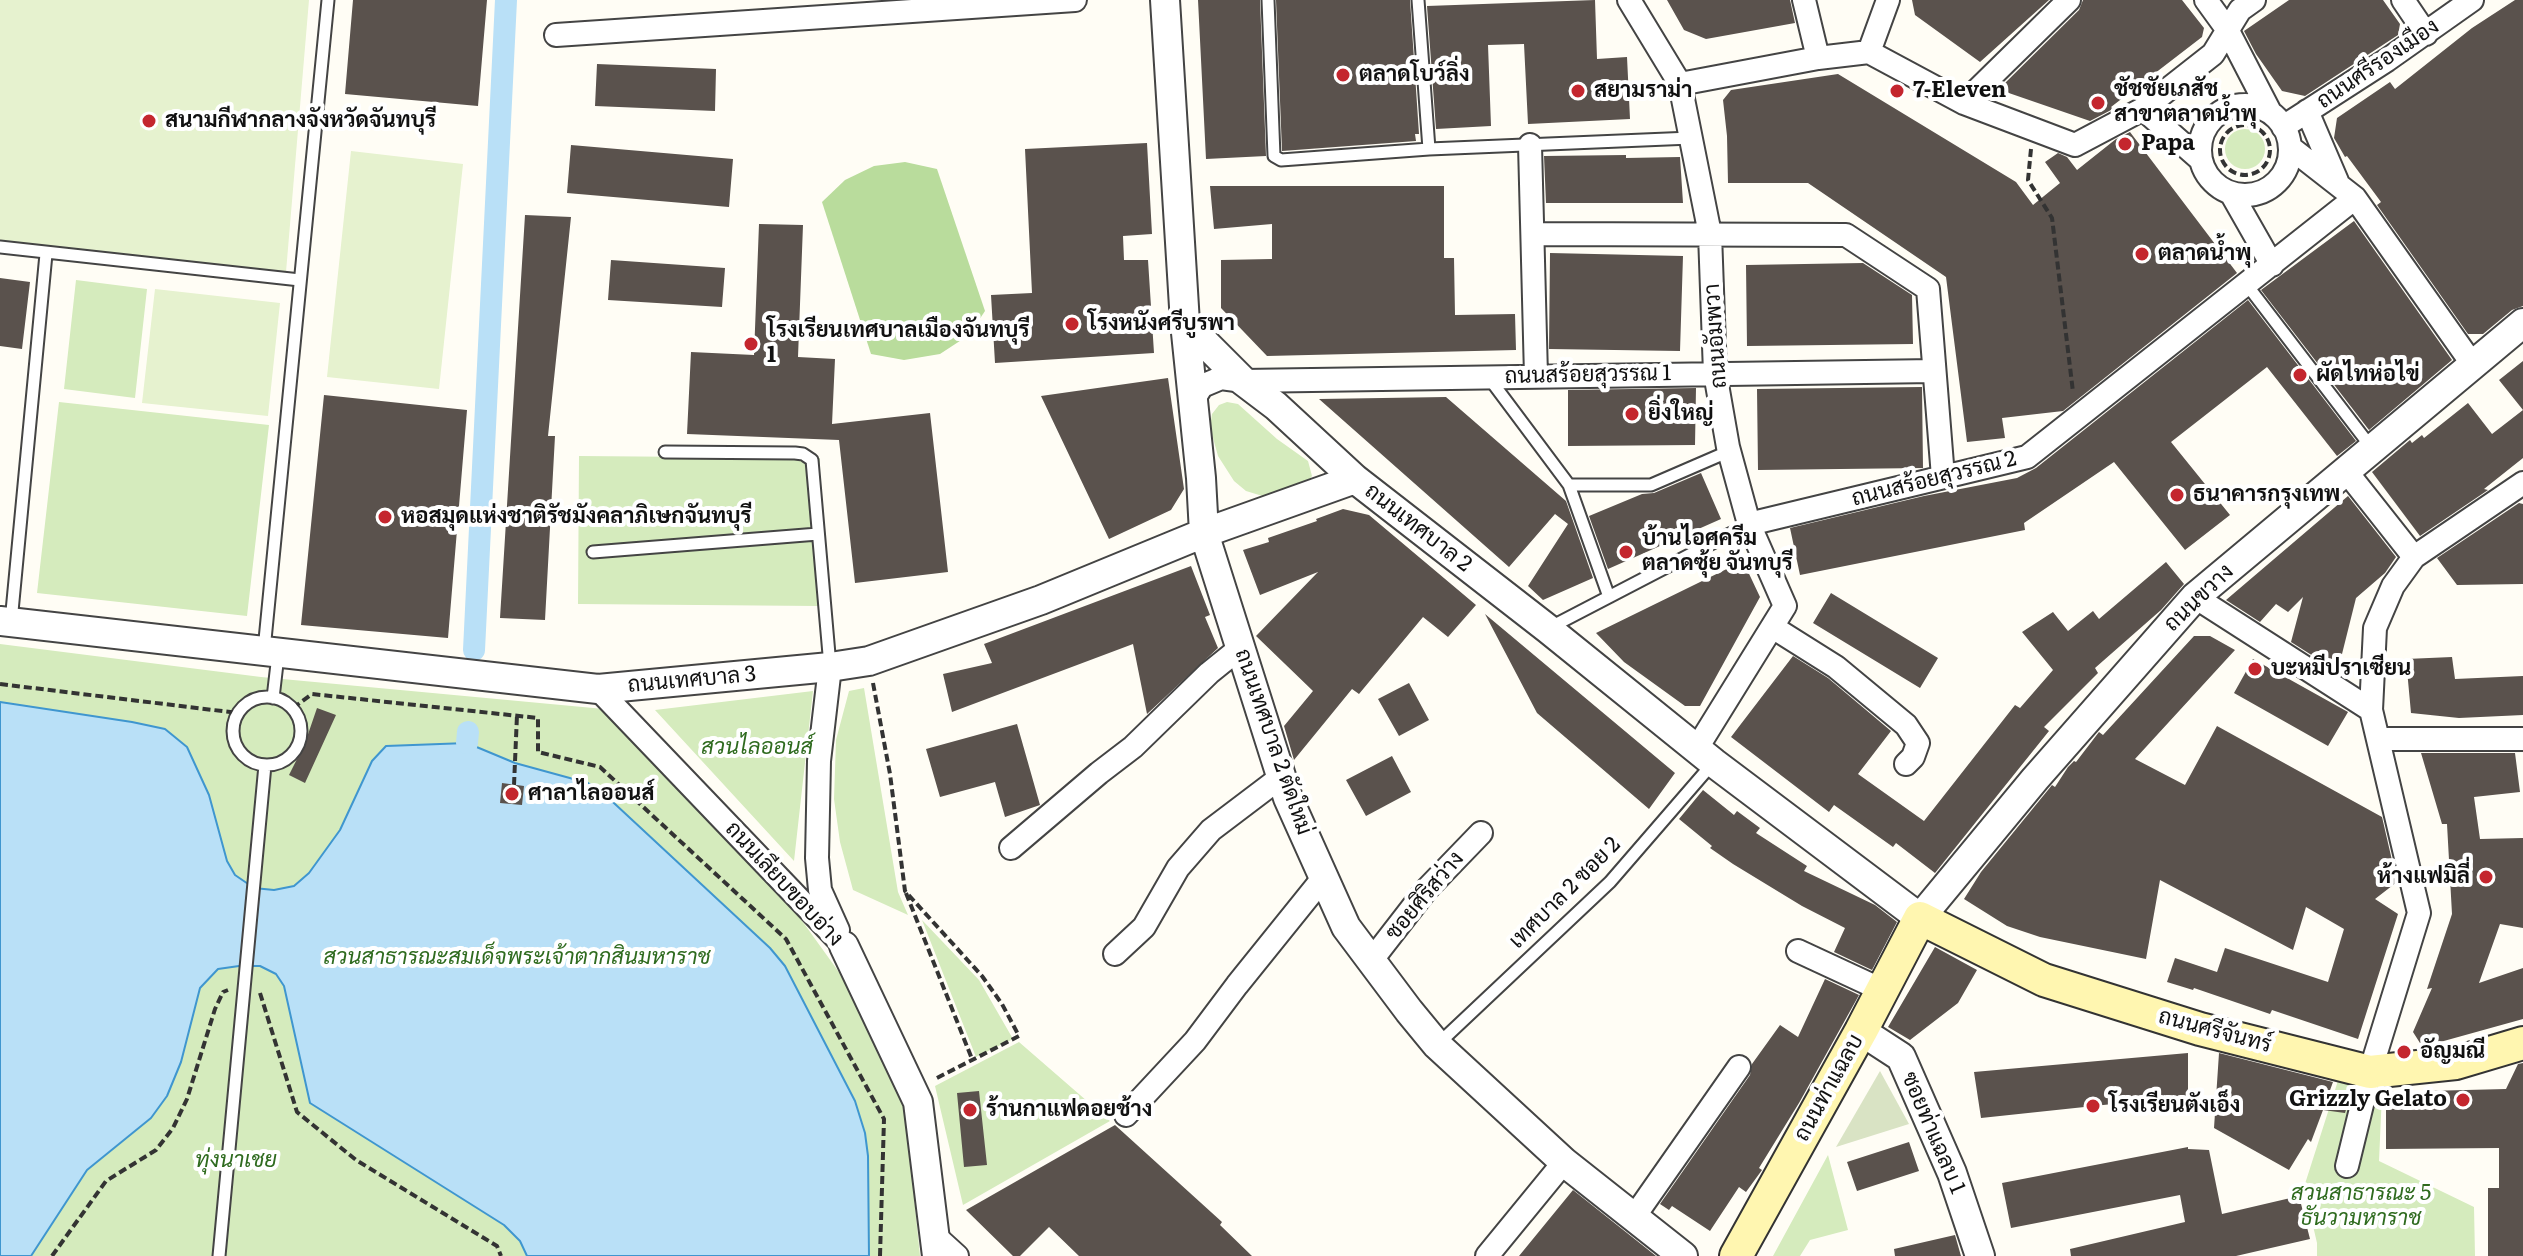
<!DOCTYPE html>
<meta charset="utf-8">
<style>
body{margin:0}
canvas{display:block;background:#fffdf5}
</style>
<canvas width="2523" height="1256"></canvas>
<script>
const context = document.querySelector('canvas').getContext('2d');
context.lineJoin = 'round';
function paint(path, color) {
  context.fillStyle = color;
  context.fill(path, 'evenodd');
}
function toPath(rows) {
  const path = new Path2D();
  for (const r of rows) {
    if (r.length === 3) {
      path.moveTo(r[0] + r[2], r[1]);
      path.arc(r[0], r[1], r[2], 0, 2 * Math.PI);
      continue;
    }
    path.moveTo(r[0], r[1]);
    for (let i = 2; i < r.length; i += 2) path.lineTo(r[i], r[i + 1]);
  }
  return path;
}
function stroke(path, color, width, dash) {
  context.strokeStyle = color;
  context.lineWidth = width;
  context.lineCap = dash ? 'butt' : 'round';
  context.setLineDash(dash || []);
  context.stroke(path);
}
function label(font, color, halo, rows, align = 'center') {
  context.font = font + ' Literata,Sarabun,serif';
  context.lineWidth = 8;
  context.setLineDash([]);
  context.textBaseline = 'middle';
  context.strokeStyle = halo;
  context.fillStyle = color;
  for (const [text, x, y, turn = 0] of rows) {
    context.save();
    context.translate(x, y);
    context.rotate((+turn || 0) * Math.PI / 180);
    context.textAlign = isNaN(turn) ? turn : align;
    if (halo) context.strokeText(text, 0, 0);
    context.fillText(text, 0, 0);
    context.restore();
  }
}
paint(toPath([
 [2245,149,20],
 [76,280,147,289,135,398,64,389],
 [59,402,269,425,247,616,37,593],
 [1227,402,1238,404,1277,439,1308,461,1312,476,1303,487,1269,498,1246,491,1234,481,1218,456,1210,427,1212,414,1219,405],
 [579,456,820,458,818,606,578,604],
 [0,644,261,677,604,709,800,918,841,975,904,1098,920,1256,0,1256],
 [864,688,898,892,908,915,853,890,840,842,834,799,836,740,849,691],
 [813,691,794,861,655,710],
 [922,920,979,980,1013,1039,976,1057],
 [1019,1042,1110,1121,963,1205,935,1086],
 [2343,1065,2383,1071,2379,1161,2474,1207,2475,1256,2317,1256,2317,1243,2304,1187],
 [1828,1155,1848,1230,1810,1240,1800,1256,1773,1256]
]), '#d5ebbd');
paint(toPath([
 [905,162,937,169,985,311,969,335,940,354,904,360,871,354,822,202,845,180,874,166]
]), '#b9dc9c');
paint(toPath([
 [1880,1071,1909,1124,1836,1147]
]), '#d9e3c4');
paint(toPath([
 [0,0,309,0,286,272,0,241],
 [351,151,463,164,439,389,327,377],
 [155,289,280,303,268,416,142,403]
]), '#e6f2cf');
const water = toPath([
 [0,702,132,722,165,729,187,747,209,795,227,861,235,875,254,888,274,890,294,886,309,873,340,830,372,761,386,746,467,743,515,763,588,783,601,791,770,948,785,966,855,1101,865,1133,868,1156,869,1256,527,1256,520,1241,504,1225,310,1103,284,986,276,974,260,966,239,966,218,969,200,988,181,1062,167,1096,151,1118,87,1170,31,1256,0,1256,0,702]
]);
paint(water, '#b9e0f7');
stroke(water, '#3f96cf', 2);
stroke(toPath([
 [474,650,506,0],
 [467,743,468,732]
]), '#b9e0f7', 22);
paint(toPath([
 [353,0,487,0,478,106,345,94],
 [1198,0,1260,0,1266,156,1206,159],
 [1276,0,1410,0,1419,134,1415,134,1416,141,1282,151],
 [1595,0,1597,59,1627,57,1630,119,1528,124,1524,44,1488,45,1491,126,1436,129,1427,6],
 [1667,0,1790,0,1795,23,1706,39,1684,30],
 [1912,0,2049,0,1980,62,1915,15],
 [2083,0,2182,0,2204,28,2202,37,2111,107,2113,109,2090,121,2003,91,2003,85,2079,10],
 [2289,0,2383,0,2400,24,2398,35,2305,96,2282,91,2256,54,2244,31],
 [2515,0,2523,0,2523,306,2512,310,2483,334,2468,334,2377,205,2381,202,2347,156,2345,157,2334,138,2337,118,2390,82,2395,89,2472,28],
 [597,64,716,69,715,111,595,106],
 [1838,74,2016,182,2033,205,2060,183,2045,162,2058,153,2067,157,2077,170,2116,139,2130,132,2237,273,2063,411,2002,418,2005,438,1967,442,1946,277,1808,183,1728,183,1727,136,1723,100,1731,90],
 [1147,143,1152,234,1123,236,1124,260,1148,260,1154,353,995,363,991,295,1032,293,1025,149],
 [571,145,733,159,729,207,567,193],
 [1626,155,1626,158,1680,157,1683,203,1546,203,1544,156],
 [1210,186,1444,186,1444,258,1454,258,1455,315,1515,314,1516,350,1267,356,1221,308,1221,260,1272,259,1272,224,1214,229],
 [525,215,571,217,548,436,555,436,545,620,500,618],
 [2354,221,2452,360,2369,430,2261,290],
 [759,224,803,225,798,357,835,359,832,424,930,413,948,572,855,583,839,440,687,434,691,352,754,355],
 [1550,253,1683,256,1680,351,1549,349],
 [611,260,725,268,722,307,608,300],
 [1863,263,1912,295,1913,344,1747,346,1746,265],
 [0,278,30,282,22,349,0,346],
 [2248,300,2356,441,2337,456,2267,367,2171,442,2230,515,2185,550,2114,462,2024,523,2025,530,1800,575,1790,528,1924,496,2017,478,2036,468],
 [2523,361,2523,458,2484,489,2488,490,2420,536,2372,472,2410,440,2412,443,2422,435,2424,438,2468,403,2492,434,2523,410,2499,380],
 [1168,378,1184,489,1171,510,1109,539,1041,396],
 [1922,387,1923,468,1758,470,1757,389],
 [1696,388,1695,445,1568,446,1568,390],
 [324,395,467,410,448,638,301,625],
 [1446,397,1566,501,1593,578,1543,600,1528,586,1568,524,1555,514,1509,567,1319,399],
 [1701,473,1721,519,1608,569,1589,516,1642,494,1654,493],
 [2348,496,2396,557,2385,573,2356,598,2339,666,2321,661,2291,642,2303,597,2288,612,2276,604,2260,622,2226,600],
 [2519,503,2523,504,2523,584,2457,585,2437,558],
 [1343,509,1369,515,1476,605,1448,637,1423,617,1359,694,1352,689,1294,760,1284,726,1313,691,1256,636,1318,572,1260,595,1243,550,1269,542,1268,538,1317,521,1316,519],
 [1743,561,1760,597,1700,706,1685,706,1624,662,1596,633],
 [2166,562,2184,584,2161,610,2095,668,2098,673,2044,727,2049,731,1935,873,1896,843,1893,847,1834,805,1829,812,1731,737,1793,656,1828,678,1891,731,1858,774,1924,821,2015,705,2020,708,2053,670,2022,632,2053,612,2068,631,2093,611,2099,619],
 [1191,566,1210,615,1205,617,1218,648,1147,714,1133,644,952,712,943,674,992,663,984,644],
 [1831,593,1938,658,1920,688,1813,623],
 [1485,614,1675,773,1649,809,1537,713],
 [2194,636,2210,636,2235,650,2135,759,2185,785,2217,726,2382,817,2397,882,2375,899,2398,914,2358,1039,2272,1010,2270,1014,2194,988,2193,990,2167,982,2175,958,2217,972,2225,948,2328,982,2344,929,2306,907,2293,950,2160,880,2146,959,2040,937,2007,926,1964,899,1981,872,2048,790,2052,785,2055,787,2068,767,2074,761,2076,762,2099,732,2103,735],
 [2452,657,2455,679,2523,676,2523,715,2459,718,2411,713,2406,659],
 [2253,659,2348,712,2328,746,2234,693],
 [1409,683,1429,720,1399,736,1378,699],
 [317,708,336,715,305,783,289,775,305,743],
 [1017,724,1040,805,1005,817,995,782,940,797,926,749],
 [2421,753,2515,753,2520,792,2474,797,2480,839,2523,838,2523,928,2500,924,2479,983,2523,968,2523,1019,2433,1044,2420,1043,2413,1032,2432,988,2427,989,2452,914,2447,824,2442,824],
 [1392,756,1411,792,1366,816,1346,780],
 [502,783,524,786,522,805,500,803],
 [1703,790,1734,815,1737,811,1760,828,1756,833,1807,866,1804,871,1875,905,1897,922,1872,970,1834,952,1845,928,1802,906,1733,864,1710,848,1712,846,1679,819],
 [1935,947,1977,970,1958,1003,1910,1040,1888,1027],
 [1825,979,1859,995,1799,1103,1759,1168,1762,1170,1746,1192,1739,1187,1710,1231,1672,1206,1669,1210,1660,1204,1750,1075,1752,1064,1780,1025,1798,1037],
 [2188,1053,2188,1096,1981,1118,1974,1072],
 [2219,1053,2333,1082,2329,1093,2350,1096,2345,1113,2323,1110,2311,1142,2308,1139,2289,1170,2214,1128],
 [2523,1063,2523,1256,2488,1256,2488,1188,2499,1188,2499,1148,2386,1149,2386,1092,2506,1089,2518,1064],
 [979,1091,987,1165,964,1167,957,1093],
 [1115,1125,1222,1222,1220,1225,1252,1256,1079,1256,1049,1227,1020,1256,1013,1256,966,1210],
 [1909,1142,1919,1171,1857,1191,1847,1162],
 [2188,1147,2188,1149,2209,1150,2222,1214,2299,1196,2310,1239,2236,1256,2071,1256,2070,1249,2185,1222,2180,1195,2011,1228,2002,1183],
 [1573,1190,1656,1256,1519,1256],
 [1955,1235,1961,1256,1895,1256,1894,1249]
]), '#5a524d');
const service = toPath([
 [1268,0,1274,156,1281,160,1429,149],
 [1418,0,1429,149,1691,138],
 [0,247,300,280],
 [2247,285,2371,447],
 [1489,378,1569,485,1651,485,1725,453,1728,447],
 [665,452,795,453,803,454,812,460,830,666],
 [1569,485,1609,597],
 [593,552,818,534],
 [11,622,46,254],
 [1551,627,1749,524],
 [264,650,328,0],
 [267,731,34],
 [273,698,278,655],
 [1437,1045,1610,882,1713,763],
 [219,1256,265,765]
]);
const minor = toPath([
 [1629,0,1680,84,1710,234,1715,373,1728,447,1749,524,1785,606,1697,748],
 [1804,0,1818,58],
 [2206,0,2227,29,2270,112],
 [2403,0,2426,34],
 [556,35,1075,0],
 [1869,52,1888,0],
 [1680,84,1818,58,1869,52,1964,103,2075,145,2143,109,2213,54,2240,10,2254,0],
 [1964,103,2069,0],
 [2245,150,45],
 [2143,109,2201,160],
 [2307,111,2337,181],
 [2283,127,2387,60,2472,0],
 [1530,145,1536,376],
 [2291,148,2355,198,2473,365],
 [2231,193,2272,265],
 [1533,234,1846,235,1928,289,1943,477],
 [1192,402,1202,386,1221,378,1243,381,1934,371],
 [2346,471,2414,557],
 [1749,524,2027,457,2355,198],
 [2195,597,2371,710],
 [1774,628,1836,667,1906,725,1918,743,1913,757,1906,764],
 [830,667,819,761,817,858,820,890,838,930],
 [598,689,844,946],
 [2378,739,2523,739],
 [1011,848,1099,773,1133,747,1209,673,1240,648],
 [1798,951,1882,990],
 [1115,954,1144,927,1178,868,1211,830,1281,777],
 [1371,961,1426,890,1481,833],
 [1126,1115,1195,1041,1237,985,1324,877],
 [2347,1166,2370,1072,2419,913,2371,710,2375,628,2393,586,2414,557,2523,483],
 [1634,1217,1739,1067],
 [935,1236,957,1256],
 [1487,1256,1564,1162]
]);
const tertiary = toPath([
 [1165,0,1185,323,1201,478,1204,533,1288,798,1346,927,1409,1011,1437,1045,1564,1162,1683,1256],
 [1185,323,1243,381,1276,406,1355,479,1548,629,1714,763,1920,918,2035,779,2195,597,2523,323],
 [0,621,598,689,830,667,869,661,1041,600,1204,533,1355,479],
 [844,946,918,1102,937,1256],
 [1861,1031,1901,1057,1952,1173,1980,1256]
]);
const secondary = toPath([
 [1736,1256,1861,1031,1920,918,2044,980,2200,1029,2370,1072,2456,1063,2523,1043]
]);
stroke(service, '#444', 15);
stroke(minor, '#444', 26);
stroke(tertiary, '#444', 32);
stroke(secondary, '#333', 36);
stroke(toPath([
 [2245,150,25],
 [2031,149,2028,180,2052,218,2073,392],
 [873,683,890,774,905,891,982,976,1002,1004,1019,1036,935,1079],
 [0,684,238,713],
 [293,708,312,694,538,718,538,752,600,767,786,939,884,1119,880,1256],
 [514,785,517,715],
 [906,893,972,1059],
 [260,993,297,1112,356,1160,497,1246,501,1256],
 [52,1256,106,1181,156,1150,173,1128,187,1099,215,1009,223,992,228,990]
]), '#333', 4, [8, 4]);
stroke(service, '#fff', 11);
stroke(minor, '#fff', 22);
stroke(tertiary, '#fff', 28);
stroke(secondary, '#fff6b0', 32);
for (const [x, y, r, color] of [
 [1343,75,8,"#c4262e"],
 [1578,91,8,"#c4262e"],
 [1897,91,8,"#c4262e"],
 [2098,103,8,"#c4262e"],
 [149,121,8,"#c4262e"],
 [2125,144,8,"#c4262e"],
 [2142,254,8,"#c4262e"],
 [1072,324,8,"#c4262e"],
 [751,344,8,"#c4262e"],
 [2300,375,8,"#c4262e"],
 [1632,414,8,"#c4262e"],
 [2177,495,8,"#c4262e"],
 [385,517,8,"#c4262e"],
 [1626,552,8,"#c4262e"],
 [2255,669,8,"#c4262e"],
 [512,794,8,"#c4262e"],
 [2486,877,8,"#c4262e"],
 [2404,1052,8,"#c4262e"],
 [2463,1100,8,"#c4262e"],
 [2093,1106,8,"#c4262e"],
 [970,1110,8,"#c4262e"]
]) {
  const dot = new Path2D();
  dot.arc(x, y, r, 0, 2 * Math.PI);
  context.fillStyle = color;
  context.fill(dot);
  stroke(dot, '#fff', 3);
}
label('22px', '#111', '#fff', [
 ["ถนนศรีรองเมือง",2378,64,-34],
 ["ถนนอัมพวา",1716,336,-94],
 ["ถนนสร้อยสุวรรณ 1",1588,375,-1],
 ["ถนนสร้อยสุวรรณ 2",1934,479,-14],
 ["ถนนเทศบาล 2",1418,528,38],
 ["ถนนขวาง",2199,598,-44],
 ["ถนนเทศบาล 3",692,680,-5],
 ["ถนนเทศบาล 2 ตัดใหม่",1273,742,71],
 ["ถนนเลียบขอบอ่าง",784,884,47],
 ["เทศบาล 2 ซอย 2",1565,893,-45],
 ["ซอยศิริสว่าง",1425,896,-50],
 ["ถนนศรีจันทร์",2215,1031,15],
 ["ถนนท่าแฉลบ",1829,1088,-61],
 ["ซอยท่าแฉลบ 1",1933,1133,67]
]);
label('bold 22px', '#111', '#fff', [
 ["ตลาดโบว์ลิ่ง",1359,75],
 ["ชัชชัยเภสัช",2114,90],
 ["สาขาตลาดน้ำพุ",2114,115],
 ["สยามราม่า",1594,91],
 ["7-Eleven",1913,91],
 ["สนามกีฬากลางจังหวัดจันทบุรี",165,121],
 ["Papa",2141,144],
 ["ตลาดน้ำพุ",2158,254],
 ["โรงหนังศรีบูรพา",1088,324],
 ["โรงเรียนเทศบาลเมืองจันทบุรี",767,331],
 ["1",767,356],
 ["ผัดไทห่อไข่",2316,375],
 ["ยิ่งใหญ่",1648,414],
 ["ธนาคารกรุงเทพ",2193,495],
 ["หอสมุดแห่งชาติรัชมังคลาภิเษกจันทบุรี",401,517],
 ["บ้านไอศครีม",1642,539],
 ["ตลาดซุ้ย จันทบุรี",1642,564],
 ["บะหมีปราเซียน",2271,669],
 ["ศาลาไลออนส์",528,794],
 ["ห้างแฟมิลี่",2470,877,"right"],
 ["อัญมณี",2420,1052],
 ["Grizzly Gelato",2447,1100,"right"],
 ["โรงเรียนตังเอ็ง",2109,1106],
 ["ร้านกาแฟดอยช้าง",986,1110]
], 'left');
label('italic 22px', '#2f6b1f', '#fff', [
 ["สวนไลออนส์",757,748],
 ["สวนสาธารณะสมเด็จพระเจ้าตากสินมหาราช",517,958],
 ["ทุ่งนาเชย",236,1161],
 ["สวนสาธารณะ 5",2361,1194],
 ["ธันวามหาราช",2361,1219]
]);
</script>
